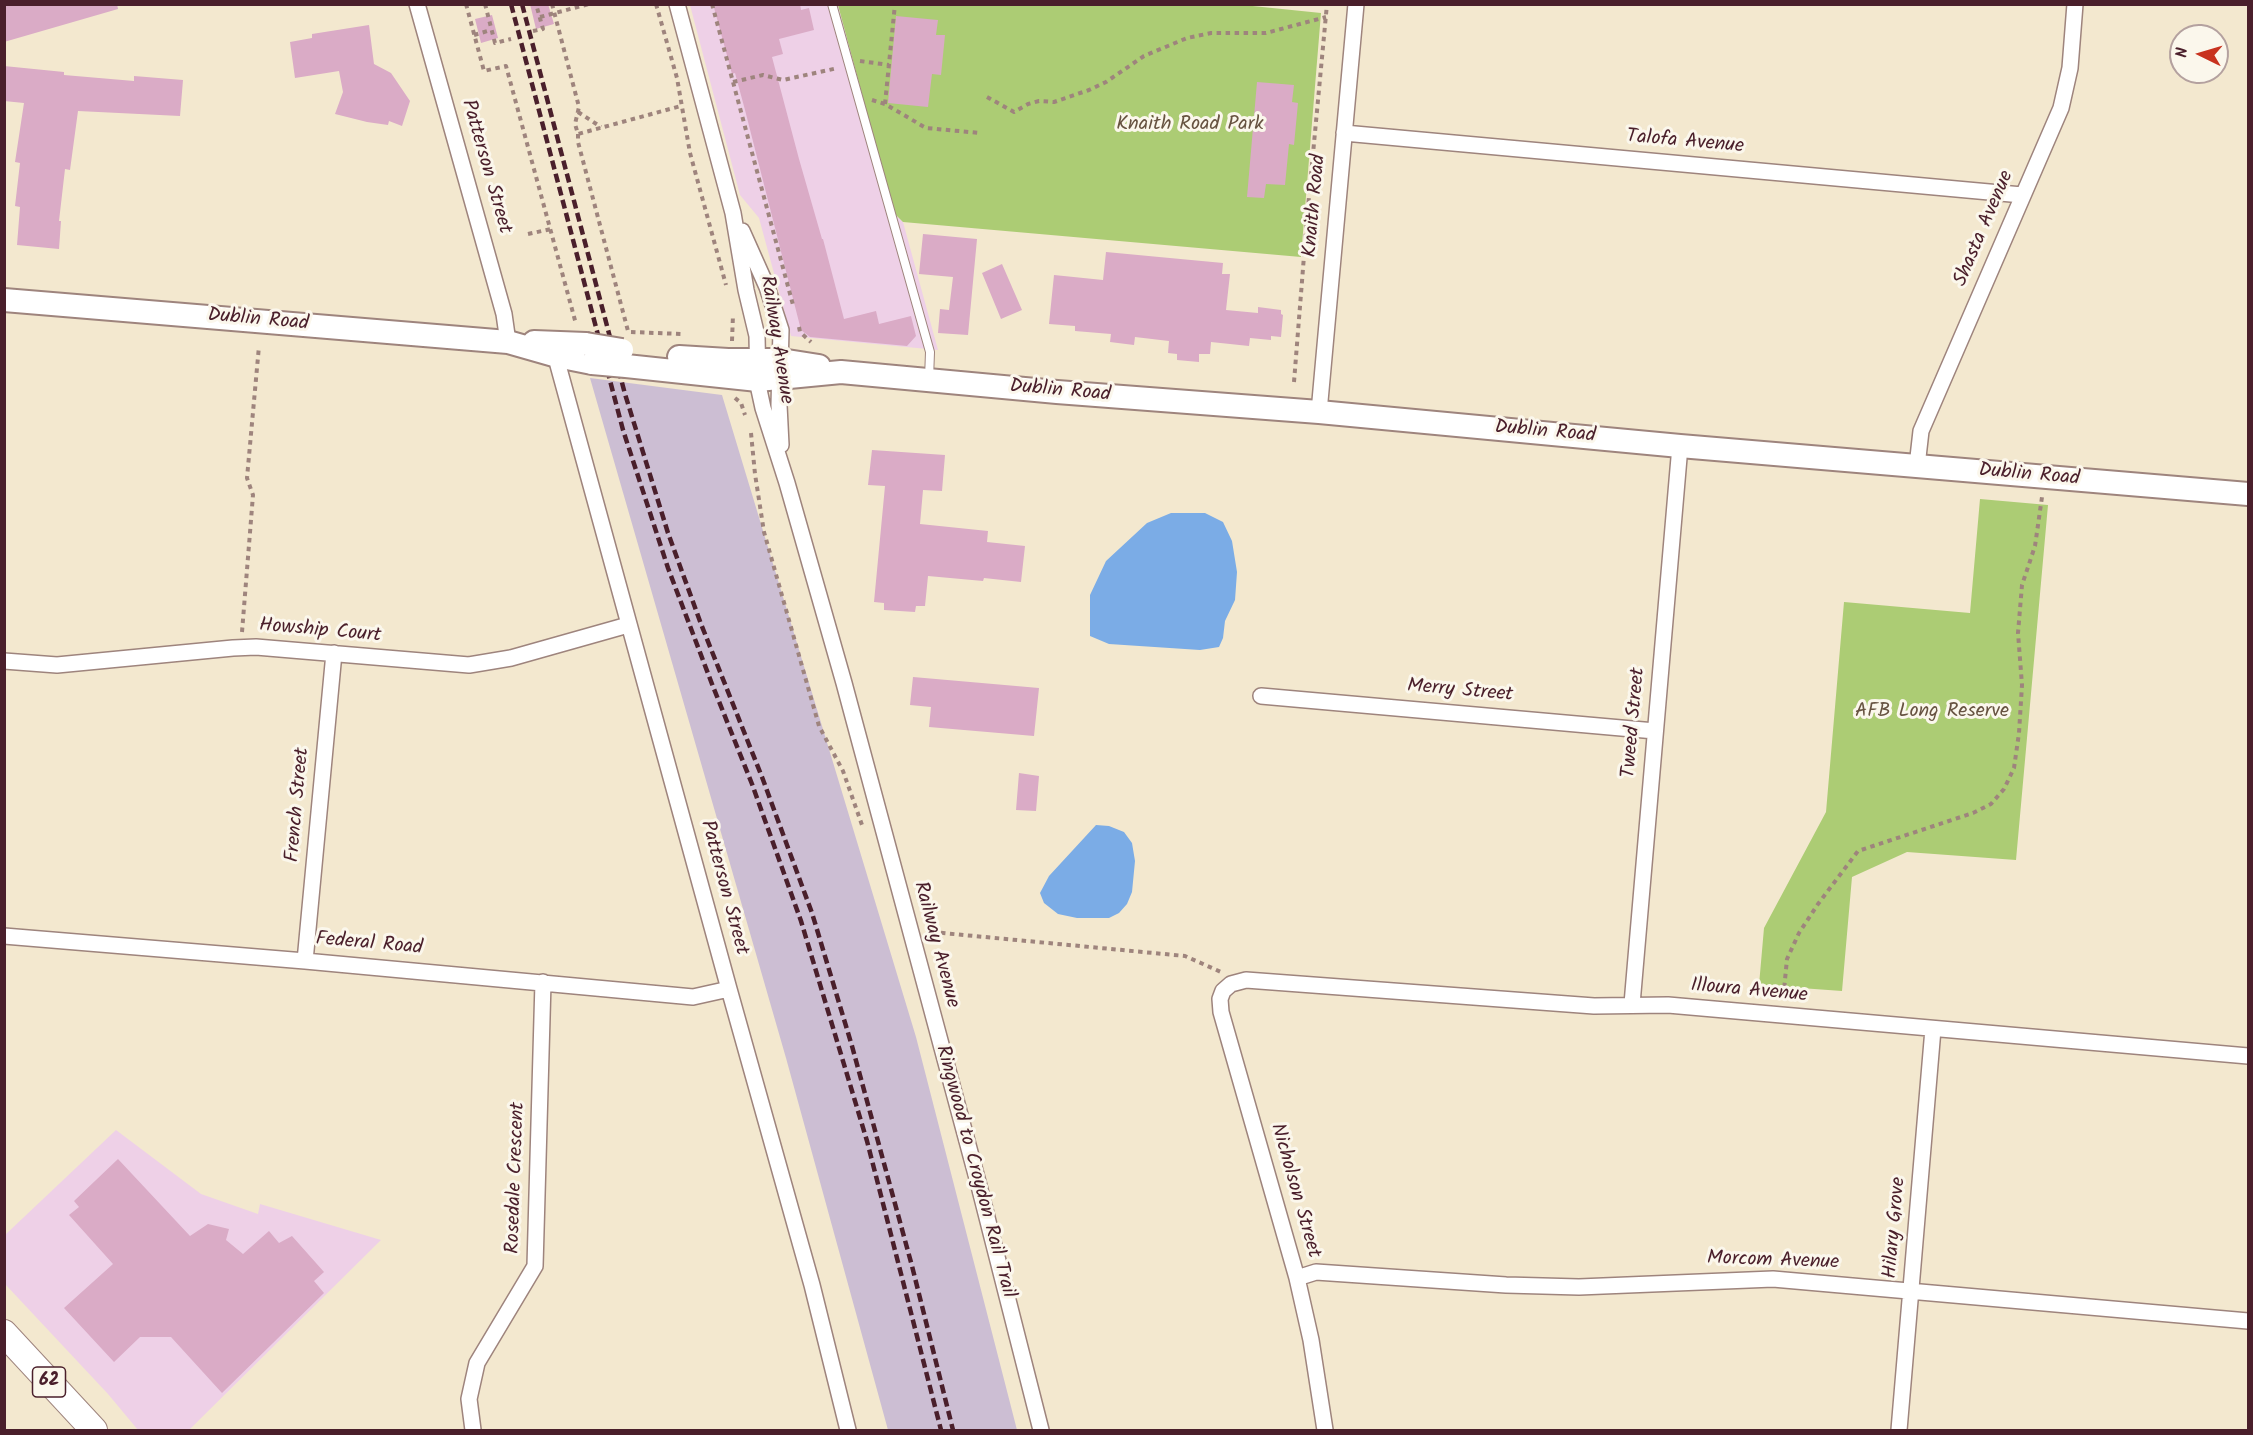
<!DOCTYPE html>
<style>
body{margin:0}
#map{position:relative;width:2253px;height:1435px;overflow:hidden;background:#f3e8cf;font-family:Kalam,sans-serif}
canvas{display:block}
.frame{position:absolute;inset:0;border:6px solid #4a1f2b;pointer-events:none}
.north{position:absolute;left:2169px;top:24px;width:60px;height:60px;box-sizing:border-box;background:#fbf7ec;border:2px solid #b4a19f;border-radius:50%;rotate:275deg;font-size:16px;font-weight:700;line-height:24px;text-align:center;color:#4a1f2b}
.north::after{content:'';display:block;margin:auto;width:21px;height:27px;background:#c8321e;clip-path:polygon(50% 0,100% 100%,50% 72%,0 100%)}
</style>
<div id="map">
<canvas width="2253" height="1435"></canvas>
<div class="frame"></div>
<div class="north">N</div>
</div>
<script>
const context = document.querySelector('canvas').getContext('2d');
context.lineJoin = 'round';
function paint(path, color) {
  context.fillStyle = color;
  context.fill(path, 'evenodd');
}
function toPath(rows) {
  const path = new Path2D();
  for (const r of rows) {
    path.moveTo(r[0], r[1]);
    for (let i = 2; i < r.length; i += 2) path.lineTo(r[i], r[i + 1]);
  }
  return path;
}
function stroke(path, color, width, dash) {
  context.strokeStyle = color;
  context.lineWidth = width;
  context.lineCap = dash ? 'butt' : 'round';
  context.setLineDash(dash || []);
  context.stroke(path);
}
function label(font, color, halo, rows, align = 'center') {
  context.font = font + ' Kalam,sans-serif';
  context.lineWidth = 6;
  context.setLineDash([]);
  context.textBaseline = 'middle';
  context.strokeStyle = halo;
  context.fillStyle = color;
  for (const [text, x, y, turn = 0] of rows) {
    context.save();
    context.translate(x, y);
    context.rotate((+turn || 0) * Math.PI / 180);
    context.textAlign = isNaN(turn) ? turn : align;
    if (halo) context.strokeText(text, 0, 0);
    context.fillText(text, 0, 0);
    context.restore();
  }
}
paint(toPath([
 [690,5,838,5,894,213,903,222,938,350,791,336,759,218,740,195],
 [116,1130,201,1194,258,1214,260,1204,381,1240,189,1430,138,1430,108,1394,5,1284,5,1235]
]), '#eed0e7');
paint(toPath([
 [590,378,722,395,916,1037,1017,1430,888,1430,786,1058]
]), '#ccbed3');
paint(toPath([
 [1233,4,1321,13,1301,257,903,222,894,213,838,5],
 [1980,499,2048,505,2016,860,1907,852,1852,877,1842,991,1759,985,1764,928,1826,812,1844,602,1970,613]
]), '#accc74');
paint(toPath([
 [1171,513,1205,513,1223,522,1232,541,1237,572,1235,600,1225,621,1223,638,1219,647,1200,650,1109,644,1090,636,1090,595,1106,561,1147,523],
 [1096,825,1109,826,1124,832,1132,843,1135,861,1132,892,1127,904,1119,913,1109,918,1077,918,1058,914,1044,903,1040,893,1049,876]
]), '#7bace6');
paint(toPath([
 [4,4,117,4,118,9,4,42],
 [530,4,548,4,554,24,536,29],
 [713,4,800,4,801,10,809,8,814,30,779,39,783,54,772,57,799,159,822,239,823,239,844,319,876,311,879,324,911,316,916,336,907,346,810,337,801,330,745,110,735,73,732,74],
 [492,15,498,38,481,43,475,19],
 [896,16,938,20,936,35,945,35,941,75,932,74,928,107,888,103],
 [369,25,374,64,391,73,410,101,402,126,389,121,388,125,367,122,335,114,343,92,339,71,295,78,290,42,312,38,312,34],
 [4,66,64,72,64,75,134,81,134,76,183,80,180,116,78,111,70,170,65,169,59,221,61,221,59,249,17,245,20,207,15,206,20,163,15,162,24,103,4,101],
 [1257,82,1294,85,1292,102,1298,103,1294,145,1289,144,1285,185,1266,184,1264,198,1247,197],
 [923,234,977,239,968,335,938,333,940,309,949,310,953,277,919,274],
 [1106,252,1223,263,1222,274,1230,274,1226,310,1258,313,1258,307,1281,310,1281,314,1283,315,1281,337,1271,336,1271,340,1250,338,1249,346,1211,342,1210,354,1199,354,1199,362,1177,360,1177,354,1168,353,1169,341,1135,337,1134,345,1110,342,1111,334,1075,331,1075,326,1049,324,1054,275,1103,280],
 [1002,264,1022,310,1001,319,982,273],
 [872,450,945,455,942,491,923,490,920,524,988,531,987,542,1025,546,1021,582,984,578,983,581,928,576,925,606,916,606,915,612,884,610,884,603,874,602,885,486,868,485],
 [913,677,1039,688,1034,736,929,727,931,707,910,705],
 [1019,773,1039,776,1036,811,1016,810],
 [118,1159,190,1236,208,1224,229,1229,226,1240,243,1254,269,1231,279,1243,292,1236,324,1272,314,1281,324,1293,222,1393,171,1337,140,1337,114,1362,64,1308,113,1264,69,1215,79,1207,74,1201]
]), '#daabc6');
const service = toPath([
 [832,4,930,352,929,379]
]);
const minor = toPath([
 [417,4,504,314,508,342],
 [677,4,733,213,746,290,757,336,758,385,763,408,787,483,844,683,978,1182,1041,1430],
 [1344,133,2022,195],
 [742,231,767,287,781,330,779,405,781,445],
 [557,348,558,365,729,989,812,1285,848,1430],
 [1319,412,1356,4],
 [1917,466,1921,431,2061,108,2070,68,2075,4],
 [4,661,57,665,233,648,256,647,469,665,511,658,628,625],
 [1261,696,1655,731],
 [4,936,305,961,693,997,729,989],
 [305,961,334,653],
 [1632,1004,1680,446],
 [1297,1278,1316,1272,1506,1285,1579,1287,1773,1279,2248,1321],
 [473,1430,469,1399,477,1363,535,1266,543,982],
 [1325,1430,1311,1340,1297,1278,1221,1012,1220,999,1223,991,1231,984,1246,980,1594,1006,1668,1005,2248,1056],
 [1899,1430,1933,1029]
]);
const secondary = toPath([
 [4,300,508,342,557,356,592,363],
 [534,342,586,344],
 [679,357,728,360,781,360,819,366],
 [626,366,758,380,841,372,1057,392,1319,412,1680,446,2248,494]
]);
const primary = toPath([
 [4,1333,94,1430]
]);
stroke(service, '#9e847d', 10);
stroke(minor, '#9e847d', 18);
stroke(secondary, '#9e847d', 26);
stroke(primary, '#9e847d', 28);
stroke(toPath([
 [466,4,484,71,506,66,576,324],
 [485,4,495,43,511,39],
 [552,4,579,107,575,124,578,134,681,106],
 [656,4,677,78,690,153,726,285],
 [712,4,793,305],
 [540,17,589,4],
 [533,31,543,29,536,4],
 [474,35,491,30],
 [860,61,889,65],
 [733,82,763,75,783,80,838,68],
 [987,97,1014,112,1028,104,1039,101,1054,102,1089,90,1106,82,1144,56,1187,38,1211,33,1266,33,1326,17],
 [872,100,885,104,926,128,980,133],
 [885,104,895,4],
 [578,112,601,127],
 [578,134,578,142,628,331],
 [528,234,551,229],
 [799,327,800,332,811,342],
 [631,332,681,334],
 [732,341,733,315],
 [1294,382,1307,218,1327,4],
 [735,398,741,403,745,415],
 [751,433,755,474,764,532,819,726,843,771,862,825],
 [242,632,253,495,247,478,259,346],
 [932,932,1185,956,1221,972],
 [1778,999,1779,989,1784,990,1787,959,1799,933,1818,904,1858,851,1973,813,1991,804,2004,789,2014,768,2019,733,2022,685,2018,633,2022,585,2035,546,2042,497]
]), '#9e847d', 4, [4.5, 4.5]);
stroke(service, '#fff', 8);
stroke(minor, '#fff', 15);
stroke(secondary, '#fff', 22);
stroke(primary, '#fff', 26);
stroke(toPath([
 [511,4,623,430,668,568,712,684,752,784,801,921,867,1141,941,1430],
 [522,4,625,394,668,533,701,624,762,777,812,913,852,1046,912,1266,953,1430]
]), '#4a1f2b', 4.5, [9, 4.5]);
const secondaryBridge = toPath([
 [586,344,622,350],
 [592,363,626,366]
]);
stroke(secondaryBridge, '#9e847d', 26, []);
stroke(secondaryBridge, '#fff', 22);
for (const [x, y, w] of [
 [49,1382,33]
]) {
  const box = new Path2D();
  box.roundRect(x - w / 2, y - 15, w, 30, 4.5);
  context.fillStyle = '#fbf7ec';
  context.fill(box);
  stroke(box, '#4a1f2b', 1.5);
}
label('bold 18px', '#4a1f2b', null, [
 ["62",49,1382]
]);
label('20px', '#675341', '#fbf7ec', [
 ["Knaith Road Park",1190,126],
 ["AFB Long Reserve",1932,713]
]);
label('20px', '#4a1f2b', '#fbf7ec', [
 ["Talofa Avenue",1685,143,5],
 ["Patterson Street",485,167,74],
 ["Knaith Road",1316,206,-85],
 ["Shasta Avenue",1985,229,-67],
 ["Dublin Road",258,321,5],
 ["Railway Avenue",775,340,81],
 ["Dublin Road",1060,392,5],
 ["Dublin Road",1545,433,5],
 ["Dublin Road",2029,476,5],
 ["Howship Court",320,632,5],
 ["Merry Street",1460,692,5],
 ["Tweed Street",1635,723,-85],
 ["French Street",299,805,-85],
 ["Patterson Street",723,888,75],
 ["Federal Road",369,945,5],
 ["Railway Avenue",935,945,75],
 ["Illoura Avenue",1749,992,5],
 ["Ringwood to Croydon Rail Trail",974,1172,75],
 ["Rosedale Crescent",517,1178,-88],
 ["Nicholson Street",1294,1191,74],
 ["Hilary Grove",1896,1228,-85],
 ["Morcom Avenue",1773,1262,2]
]);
</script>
